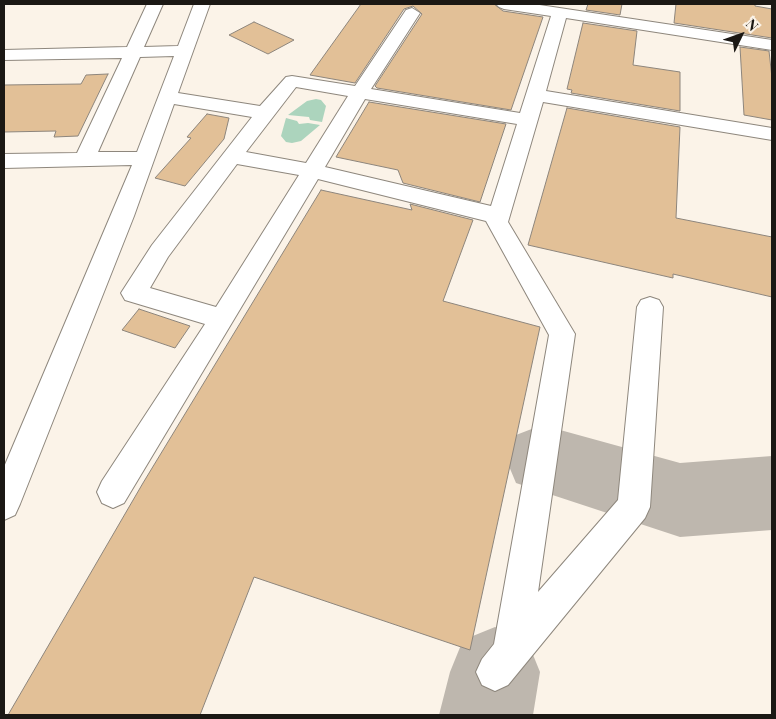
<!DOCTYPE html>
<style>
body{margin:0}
#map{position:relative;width:776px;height:719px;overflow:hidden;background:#fbf3e8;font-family:"Playfair Display",serif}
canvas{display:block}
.frame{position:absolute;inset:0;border:5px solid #1b1814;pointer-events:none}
.north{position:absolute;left:716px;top:10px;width:50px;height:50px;-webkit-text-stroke:4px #fbf3e8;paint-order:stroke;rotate:48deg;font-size:14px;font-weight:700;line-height:20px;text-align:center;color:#1b1814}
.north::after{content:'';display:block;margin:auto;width:18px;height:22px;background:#1b1814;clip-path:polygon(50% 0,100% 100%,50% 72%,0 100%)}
</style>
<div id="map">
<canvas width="776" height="719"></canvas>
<div class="frame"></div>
<div class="north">N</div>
</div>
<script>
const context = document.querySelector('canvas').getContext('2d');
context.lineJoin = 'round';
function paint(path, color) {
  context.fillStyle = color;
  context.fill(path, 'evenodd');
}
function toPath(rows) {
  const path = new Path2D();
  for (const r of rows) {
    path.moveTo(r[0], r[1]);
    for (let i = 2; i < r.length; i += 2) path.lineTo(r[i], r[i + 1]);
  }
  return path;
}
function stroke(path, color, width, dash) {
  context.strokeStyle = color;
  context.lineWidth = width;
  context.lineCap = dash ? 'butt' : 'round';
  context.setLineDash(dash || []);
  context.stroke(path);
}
paint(toPath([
 [316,99,321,100,326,106,322,122,310,120,309,117,288,115,307,101],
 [286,118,297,121,299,124,308,123,320,125,301,141,292,143,286,142,281,136]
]), '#acd4bd');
paint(toPath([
 [542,425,680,463,772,456,772,530,680,537,516,483,506,459,516,435,542,425],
 [495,627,527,640,540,672,533,715,439,715,450,672,463,640,495,627]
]), '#beb7ae');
const building = toPath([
 [361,4,494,4,503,11,543,17,511,110,377,88,375,86,422,14,413,6,404,9,355,83,310,75,361,4],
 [588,4,622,4,620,15,586,10,588,4],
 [676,4,755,4,755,6,772,9,772,38,674,23,676,4],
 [254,22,294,40,268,54,229,35,254,22],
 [583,23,637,31,633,65,680,72,680,111,571,93,572,90,567,89,583,23],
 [740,47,769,51,772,78,772,120,744,115,740,47],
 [108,74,78,136,54,137,56,131,4,132,4,85,81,84,86,75,108,74],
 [369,102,506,124,480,202,403,183,398,170,336,157,369,102],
 [567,108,680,127,676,218,772,237,772,297,673,274,673,278,528,245,567,108],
 [207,114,229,118,224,139,185,186,155,178,191,138,187,137,207,114],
 [321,190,412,210,410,204,473,220,443,301,540,327,470,650,254,577,200,715,8,715,143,483,321,190],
 [139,309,190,326,175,348,122,330,139,309]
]);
paint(building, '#e2c097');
stroke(building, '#8d857c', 1);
const minor = toPath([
 [147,4,163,4,144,47,178,46,194,4,210,4,178,93,260,106,286,77,292,76,355,86,406,10,412,8,420,13,371,89,520,113,551,16,504,9,499,7,496,4,533,4,772,40,772,50,566,18,546,91,772,128,772,140,543,102,508,222,575,334,538,592,618,500,637,307,641,300,650,297,659,300,663,307,650,507,645,518,508,685,495,691,482,685,476,672,482,659,494,644,549,335,486,221,318,179,124,503,113,508,102,503,97,492,102,481,205,324,125,300,121,293,152,245,252,117,174,104,134,216,20,504,15,515,4,520,4,467,132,165,4,168,4,154,77,153,122,58,4,60,4,50,127,47,147,4],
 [174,56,137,152,98,152,140,57,174,56],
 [296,87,348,96,306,163,246,152,296,87],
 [365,99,517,124,491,206,325,167,365,99],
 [237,164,299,175,216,307,150,288,168,257,237,164]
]);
stroke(minor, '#8e877d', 2);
paint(minor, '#fff');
</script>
